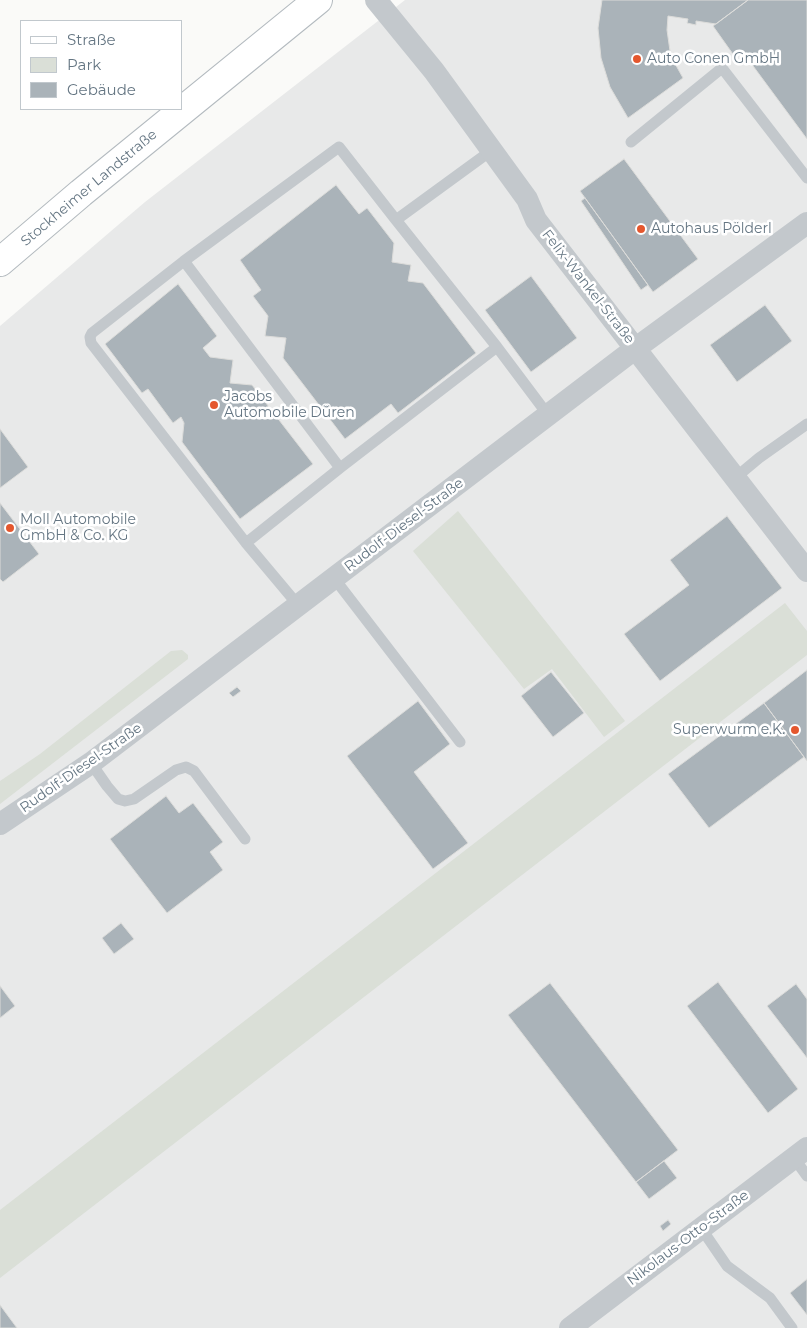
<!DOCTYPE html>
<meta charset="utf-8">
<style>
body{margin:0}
#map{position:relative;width:807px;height:1328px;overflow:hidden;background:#fafaf8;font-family:Montserrat,sans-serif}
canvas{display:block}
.legend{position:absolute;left:20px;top:20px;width:162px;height:90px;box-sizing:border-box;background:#fff;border:1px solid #c1c8cd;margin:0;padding:6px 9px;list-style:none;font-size:15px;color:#657683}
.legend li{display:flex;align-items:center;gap:10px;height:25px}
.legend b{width:25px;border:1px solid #c1c8cd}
</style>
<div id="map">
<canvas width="807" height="1328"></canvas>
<ul class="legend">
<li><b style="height:6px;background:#fff"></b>Straße</li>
<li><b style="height:14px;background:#dadfd7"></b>Park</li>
<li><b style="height:14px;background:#aab3b9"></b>Gebäude</li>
</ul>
</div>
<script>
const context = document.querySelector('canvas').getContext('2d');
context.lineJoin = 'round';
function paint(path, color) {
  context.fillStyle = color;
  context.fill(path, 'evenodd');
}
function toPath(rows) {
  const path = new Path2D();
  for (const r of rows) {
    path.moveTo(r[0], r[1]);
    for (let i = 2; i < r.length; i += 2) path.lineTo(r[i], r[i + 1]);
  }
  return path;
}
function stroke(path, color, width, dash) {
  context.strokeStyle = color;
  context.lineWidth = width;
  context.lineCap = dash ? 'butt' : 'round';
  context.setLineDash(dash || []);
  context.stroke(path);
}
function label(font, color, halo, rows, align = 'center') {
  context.font = font + ' Montserrat,sans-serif';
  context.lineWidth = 5;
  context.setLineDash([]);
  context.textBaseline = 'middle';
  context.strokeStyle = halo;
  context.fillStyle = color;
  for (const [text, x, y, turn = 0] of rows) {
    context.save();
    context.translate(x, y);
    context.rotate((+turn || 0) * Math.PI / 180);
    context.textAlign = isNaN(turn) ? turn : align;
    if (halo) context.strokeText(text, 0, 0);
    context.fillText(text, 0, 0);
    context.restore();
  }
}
paint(toPath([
 [405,0,807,0,807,1328,0,1328,0,326,145,202]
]), '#e8e9e9');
paint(toPath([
 [458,511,625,721,604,737,552,669,524,689,413,551],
 [785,603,807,631,807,655,0,1278,0,1210],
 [182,650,188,655,188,659,0,804,0,781,40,754,171,651]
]), '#dadfd7');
const building = toPath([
 [602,0,748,0,716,24,696,21,696,25,687,23,688,19,668,16,667,30,670,51,673,60,683,78,628,118,610,87,601,58,598,28,602,0],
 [748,0,807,0,807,139,742,51,735,57,713,26,748,0],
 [624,159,698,259,653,292,580,191,624,159],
 [336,185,359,214,367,208,394,243,392,262,411,265,408,281,423,283,476,353,398,413,391,404,345,439,283,358,286,338,265,336,268,316,253,296,261,290,240,260,336,185],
 [585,198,648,285,641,290,581,201,585,198],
 [531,276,577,338,531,372,485,310,531,276],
 [178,284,217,336,203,348,210,357,233,360,230,383,252,385,313,464,240,519,182,442,184,423,181,417,173,423,148,389,142,393,105,344,178,284],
 [765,305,792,341,737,382,710,345,765,305],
 [0,429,28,467,0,488,0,429],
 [0,503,39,554,3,582,0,579,0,503],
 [727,516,782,588,660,681,624,634,689,585,670,560,727,516],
 [807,670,807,761,764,703,807,670],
 [551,672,584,713,553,737,521,696,551,672],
 [237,687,241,691,233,697,229,693,237,687],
 [418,701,450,744,414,772,468,843,433,869,347,756,418,701],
 [764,703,804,757,709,828,668,774,764,703],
 [166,796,179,813,193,803,223,842,210,852,223,870,167,913,110,839,166,796],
 [121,923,134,939,114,954,102,938,121,923],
 [718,982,798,1089,768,1113,687,1006,718,982],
 [550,983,678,1150,636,1182,508,1015,550,983],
 [796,984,807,999,807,1058,767,1006,796,984],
 [0,986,15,1006,0,1018,0,986],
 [664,1161,677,1178,649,1199,636,1182,664,1161],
 [668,1220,671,1224,663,1231,660,1226,668,1220],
 [807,1279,807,1315,790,1293,807,1279],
 [0,1305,17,1328,0,1328,0,1305]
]);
paint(building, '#aab3b9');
stroke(building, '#dcdcda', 1);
const secondary = toPath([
 [0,262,81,193,318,0]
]);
stroke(secondary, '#b3babf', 30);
stroke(toPath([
 [631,142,722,68,807,178],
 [184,261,340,468,246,543],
 [497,347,548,415],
 [340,468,497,347,396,220],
 [735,478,759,458,807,424],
 [334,578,460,742],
 [298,605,246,543,91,343,90,337,92,333,184,261,339,147,396,220,492,150],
 [91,763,107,786,118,799,125,801,134,799,176,770,186,767,194,771,245,839],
 [794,1158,807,1176],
 [701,1228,727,1266,770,1298,792,1328]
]), '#c3c8cc', 11);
stroke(toPath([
 [376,0,434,71,527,199,536,220,807,571],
 [0,824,91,763,636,348,807,223],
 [570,1328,807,1148]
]), '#c3c8cc', 22);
stroke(secondary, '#fff', 28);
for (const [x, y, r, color] of [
 [637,59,5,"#e4572e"],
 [641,229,5,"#e4572e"],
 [214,405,5,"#e4572e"],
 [10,528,5,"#e4572e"],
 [795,730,5,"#e4572e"]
]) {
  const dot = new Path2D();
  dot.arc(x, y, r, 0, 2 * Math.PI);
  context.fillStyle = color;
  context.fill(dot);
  stroke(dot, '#fff', 2);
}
label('14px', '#657683', '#fff', [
 ["Auto Conen GmbH",647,59],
 ["Autohaus Pölderl",651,229],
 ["Jacobs",224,397],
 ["Automobile Düren",224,413],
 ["Moll Automobile",20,520],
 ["GmbH & Co. KG",20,536],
 ["Superwurm e.K.",785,730,"right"]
], 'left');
label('14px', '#657683', '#fff', [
 ["Stockheimer Landstraße",89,188,-40],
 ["Felix-Wankel-Straße",588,287,52],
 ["Rudolf-Diesel-Straße",404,525,-37],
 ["Rudolf-Diesel-Straße",81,768,-35],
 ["Nikolaus-Otto-Straße",688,1238,-37]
]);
</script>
